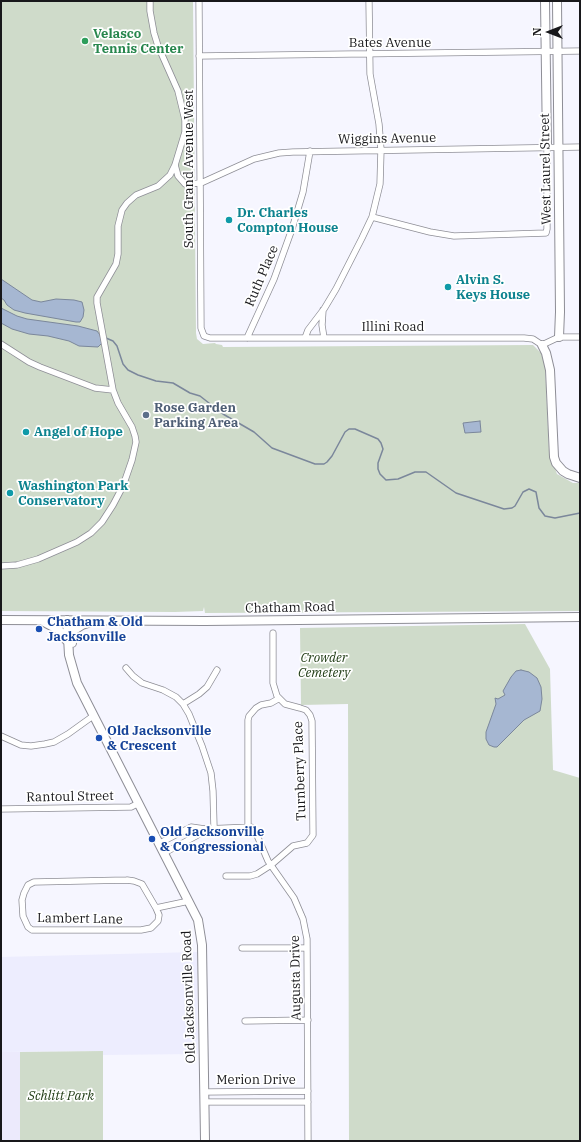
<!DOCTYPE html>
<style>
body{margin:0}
#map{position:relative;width:581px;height:1142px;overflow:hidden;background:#f6f6ff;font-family:"IBM Plex Serif",serif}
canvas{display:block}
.frame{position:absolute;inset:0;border:2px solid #18181b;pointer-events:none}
.north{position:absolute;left:529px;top:12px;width:40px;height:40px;-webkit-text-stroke:3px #fff;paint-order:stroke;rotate:270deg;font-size:11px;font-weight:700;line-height:16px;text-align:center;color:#18181b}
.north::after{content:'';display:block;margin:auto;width:14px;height:18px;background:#18181b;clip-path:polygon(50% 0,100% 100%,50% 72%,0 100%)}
</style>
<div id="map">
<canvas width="581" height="1142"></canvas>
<div class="frame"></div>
<div class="north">N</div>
</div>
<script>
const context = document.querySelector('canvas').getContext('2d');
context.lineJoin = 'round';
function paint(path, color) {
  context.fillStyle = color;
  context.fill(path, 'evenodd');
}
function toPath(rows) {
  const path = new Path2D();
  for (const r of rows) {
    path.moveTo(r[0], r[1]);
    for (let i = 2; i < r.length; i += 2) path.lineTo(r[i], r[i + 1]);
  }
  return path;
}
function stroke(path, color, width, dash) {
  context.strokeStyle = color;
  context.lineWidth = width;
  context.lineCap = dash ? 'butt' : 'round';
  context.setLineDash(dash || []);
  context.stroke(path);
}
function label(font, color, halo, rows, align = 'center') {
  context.font = font + ' "IBM Plex Serif",serif';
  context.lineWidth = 3.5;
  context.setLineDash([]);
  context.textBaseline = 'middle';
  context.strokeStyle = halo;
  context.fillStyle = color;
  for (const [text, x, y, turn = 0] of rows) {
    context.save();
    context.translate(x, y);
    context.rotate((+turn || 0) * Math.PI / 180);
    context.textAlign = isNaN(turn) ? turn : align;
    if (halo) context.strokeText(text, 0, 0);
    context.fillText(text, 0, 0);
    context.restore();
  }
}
paint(toPath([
 [197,952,198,1054,103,1055,102,1051,1,1052,1,957]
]), '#ededfe');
paint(toPath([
 [1,1052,20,1052,20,1141,1,1141]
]), '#eceafc');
paint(toPath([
 [1,1,193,1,196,333,197,339,203,344,215,343,216,344,222,345,223,347,533,345,541,353,545,365,549,451,557,474,573,483,580,483,580,611,205,613,204,607,203,611,175,612,1,611],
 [525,624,550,669,553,770,580,778,580,1141,349,1141,348,704,301,705,300,628],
 [103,1051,103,1141,20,1141,20,1052]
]), '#cfdbca');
const water = toPath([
 [1,279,32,300,41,302,56,299,74,300,82,302,84,310,83,317,80,322,76,322,25,313,14,310,7,305,4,300,1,298,1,279],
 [1,308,17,316,27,319,78,326,97,331,100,335,102,343,98,347,79,346,69,341,48,336,29,334,12,329,1,323,1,308],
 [480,421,481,432,465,433,463,423,480,421],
 [521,670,529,672,537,678,541,687,542,699,540,711,524,720,497,747,494,747,489,745,486,739,486,732,496,704,495,698,498,699,505,695,503,691,511,677,516,671,521,670]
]);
paint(water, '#a6b7d2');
stroke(water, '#7b879b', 1);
stroke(toPath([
 [106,338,113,341,117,346,123,364,128,370,138,375,156,381,173,383,190,393,200,396,223,414,254,432,272,448,315,464,324,464,327,462,332,456,345,432,349,429,355,429,378,439,381,443,383,449,378,463,378,469,380,474,386,480,398,479,415,472,426,472,456,493,504,509,512,508,515,506,523,492,529,489,536,492,539,508,545,516,555,518,580,513]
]), '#7b879b', 1.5);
const street = toPath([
 [199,1,201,328,204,336,210,338,524,338,533,339,542,345,559,337,580,337],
 [199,56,580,51],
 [175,165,178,176,185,184,201,183,254,159,279,153,293,152,580,147],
 [372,217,430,232,454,236,546,233,547,229,547,147],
 [323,310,322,325,324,338],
 [247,338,274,279,292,229,303,192,310,151],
 [305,338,308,330,324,309,336,289,362,238,372,217,380,184,381,150,379,124,370,74,369,1],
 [1,344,29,362,40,367,95,388,113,390],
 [1,566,17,565,38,559,77,542,91,533,102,522,113,505,123,486,132,460,136,442,135,436,132,427,118,403,113,390,97,303,97,297,116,264,118,254,118,226,122,210,127,203,136,195,158,186,170,175,175,165,185,132,185,120,178,91,158,46,154,33,150,11,150,1],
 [126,668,133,676,142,683,163,690,176,697,183,704,189,714,202,746,211,773,213,791,214,827],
 [183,704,199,694,207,687,217,670],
 [1,736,21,745,31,746,45,744,54,742,68,734,93,716],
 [1,809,131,807,139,803],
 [248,827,248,720,249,716,256,708,261,705,271,703,278,699],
 [160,843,191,827,205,829,251,827,256,833,268,861,294,898,303,919,307,939,308,1141],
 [164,853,196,836,205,829],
 [226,876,250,876,257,874,271,865,293,846,307,843,313,835,312,721,310,715,306,710,300,708,285,704,277,696,273,683,273,633],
 [127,880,134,881,142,884,156,908,159,915,158,921,151,928,141,930,32,930,28,927,23,916,22,900,24,893,28,885,34,882,127,880],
 [156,908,189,901],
 [242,948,307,948],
 [245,1021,308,1020],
 [204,1092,308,1091],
 [204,1102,308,1102]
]);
const secondary = toPath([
 [545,1,547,147],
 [557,1,560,312,559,337],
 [542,345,546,353,550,370,554,457,556,463,563,471,568,474,580,478],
 [1,620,205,621,580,617],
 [67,620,69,655,77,683,198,920,202,945,205,1141],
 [44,622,59,630,67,641],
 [72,643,72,636,74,630,82,625,91,622]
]);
stroke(street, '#8e8e96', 7);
stroke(secondary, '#8e8e96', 10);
stroke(street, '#fff', 5.5);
stroke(secondary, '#fff', 8);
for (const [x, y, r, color] of [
 [85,41,4,"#2e9e5b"],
 [229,220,4,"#0f9aa8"],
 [448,287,4,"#0f9aa8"],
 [146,415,4,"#5c6f8a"],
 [26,432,4,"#0f9aa8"],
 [10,493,4,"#0f9aa8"],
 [39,629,4,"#1a4fb4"],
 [99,738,4,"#1a4fb4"],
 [152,839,4,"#1a4fb4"]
]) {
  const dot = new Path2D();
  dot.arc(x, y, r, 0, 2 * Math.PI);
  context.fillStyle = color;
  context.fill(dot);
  stroke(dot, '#fff', 1.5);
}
label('bold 13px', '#27864d', '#fff', [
 ["Velasco",93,34],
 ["Tennis Center",93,49]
], 'left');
label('13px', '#18181b', '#fff', [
 ["Bates Avenue",390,43],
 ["Wiggins Avenue",387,139,-1],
 ["South Grand Avenue West",189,169,-90],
 ["West Laurel Street",546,169,-91],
 ["Ruth Place",262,276,-67],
 ["Illini Road",393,327],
 ["Chatham Road",290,608,-1],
 ["Turnberry Place",300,771,-92],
 ["Rantoul Street",70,797,-1],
 ["Lambert Lane",80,919,1],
 ["Augusta Drive",296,978,-91],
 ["Old Jacksonville Road",189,997,-92],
 ["Merion Drive",256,1080]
]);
label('bold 13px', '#0d838f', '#fff', [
 ["Dr. Charles",237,213],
 ["Compton House",237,228],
 ["Alvin S.",456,280],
 ["Keys House",456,295],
 ["Angel of Hope",34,432],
 ["Washington Park",18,486],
 ["Conservatory",18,501]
], 'left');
label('bold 13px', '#4e5e75', '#fff', [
 ["Rose Garden",154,408],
 ["Parking Area",154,423]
], 'left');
label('bold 13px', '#164399', '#fff', [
 ["Chatham & Old",47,622],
 ["Jacksonville",47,637],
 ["Old Jacksonville",107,731],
 ["& Crescent",107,746],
 ["Old Jacksonville",160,832],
 ["& Congressional",160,847]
], 'left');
label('italic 13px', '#213d16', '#fff', [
 ["Crowder",324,658],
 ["Cemetery",324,673],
 ["Schlitt Park",61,1096]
]);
</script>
